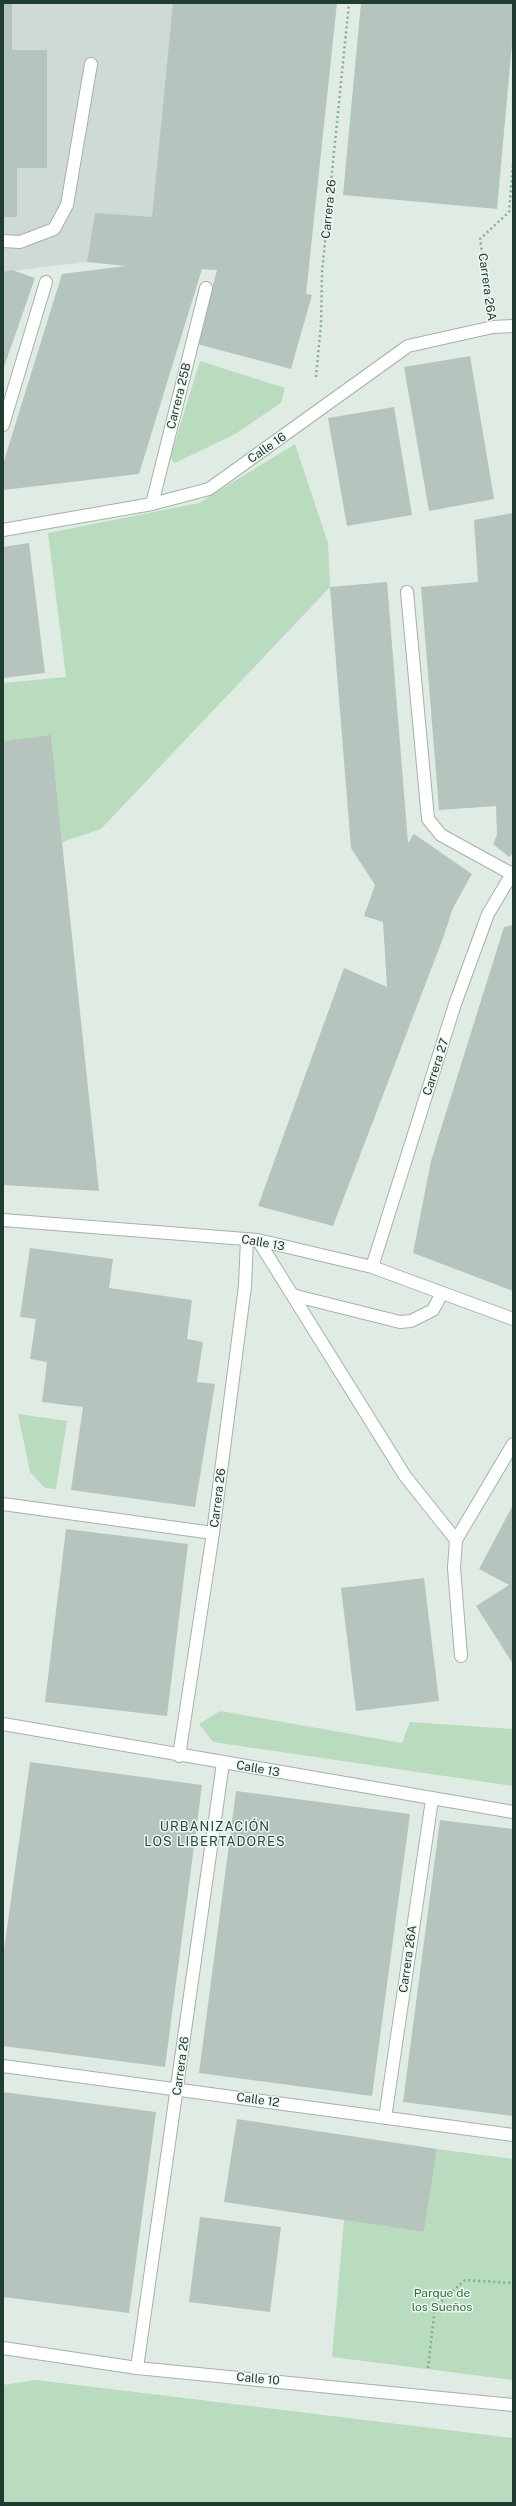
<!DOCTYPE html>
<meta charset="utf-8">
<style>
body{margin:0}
#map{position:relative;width:516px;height:2506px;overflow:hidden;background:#e0ebe4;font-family:"Public Sans",sans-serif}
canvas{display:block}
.frame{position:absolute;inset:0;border:4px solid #203b30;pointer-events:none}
</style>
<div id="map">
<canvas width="516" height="2506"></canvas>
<div class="frame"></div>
</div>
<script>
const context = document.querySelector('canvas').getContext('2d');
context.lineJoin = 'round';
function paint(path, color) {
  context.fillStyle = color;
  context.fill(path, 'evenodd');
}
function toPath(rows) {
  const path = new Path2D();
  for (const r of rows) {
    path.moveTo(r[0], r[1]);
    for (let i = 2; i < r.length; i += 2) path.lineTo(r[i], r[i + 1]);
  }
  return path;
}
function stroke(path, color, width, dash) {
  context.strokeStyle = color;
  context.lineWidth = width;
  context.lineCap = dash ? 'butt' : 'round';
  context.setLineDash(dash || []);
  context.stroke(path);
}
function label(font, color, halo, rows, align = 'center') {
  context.font = font + ' "Public Sans",sans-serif';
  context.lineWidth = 3;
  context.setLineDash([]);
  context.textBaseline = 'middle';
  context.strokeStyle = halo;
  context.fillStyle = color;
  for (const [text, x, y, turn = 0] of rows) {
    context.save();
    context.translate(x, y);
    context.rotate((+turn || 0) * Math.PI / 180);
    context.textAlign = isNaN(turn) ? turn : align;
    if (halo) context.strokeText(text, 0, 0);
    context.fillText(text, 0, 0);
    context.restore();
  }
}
paint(toPath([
 [3,3,251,3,217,270,87,262,3,272]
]), '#cedad3');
paint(toPath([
 [200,361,285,388,281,403,235,434,175,463,170,458],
 [295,444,328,543,330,587,101,829,62,842,51,736,3,741,3,683,66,677,48,533,199,503],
 [18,1414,67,1421,56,1489,45,1488,30,1472],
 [220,1711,402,1743,410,1722,513,1729,513,1786,213,1742,199,1724],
 [437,2149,513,2159,513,2380,332,2357,344,2220,424,2232],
 [36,2380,513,2438,513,2503,3,2503,3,2385]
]), '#b8dcbd');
paint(toPath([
 [3,3,12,3,12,50,47,50,47,168,17,168,17,217,3,217],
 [173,3,337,3,306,294,312,295,291,369,197,344,217,270,202,269,139,474,3,490,3,464,62,274,126,266,87,262,95,213,152,217],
 [361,3,513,3,513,33,497,209,343,195],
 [12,270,35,278,3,370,3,272],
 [470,356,494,499,429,511,404,367],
 [394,407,412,515,347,526,328,418],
 [513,513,513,853,509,857,493,844,497,835,496,806,439,810,421,587,478,582,474,520],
 [29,543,45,673,3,678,3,547],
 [387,582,408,843,414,834,472,874,453,908,443,938,333,1226,258,1206,344,968,387,987,383,922,364,916,375,885,351,848,330,587],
 [51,735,62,842,99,1191,3,1185,3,741],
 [513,925,513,1291,413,1253,431,1161,444,1119,504,927],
 [30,1248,113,1259,109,1288,192,1300,187,1339,203,1342,197,1382,215,1384,195,1507,71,1490,83,1407,42,1402,47,1362,30,1359,36,1319,20,1317],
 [513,1505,513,1664,476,1606,509,1585,479,1569],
 [66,1529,188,1544,167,1716,45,1702],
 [424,1578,439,1701,356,1711,341,1588],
 [30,1762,202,1785,165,2067,3,2046,3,1957],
 [236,1791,410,1814,372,2096,199,2073],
 [440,1820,513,1829,513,2116,403,2102],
 [3,2092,156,2112,129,2313,3,2297],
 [237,2119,437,2149,424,2232,224,2202],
 [200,2217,281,2227,270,2312,189,2302]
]), '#b5c5bd');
const minor = toPath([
 [3,241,20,242,54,229,67,205,91,64],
 [3,425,46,282],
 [152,504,206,288],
 [3,530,152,504,209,489,408,346,493,327,513,326],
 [407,592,428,819,441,835,512,874],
 [3,1220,258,1240,372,1267,513,1319],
 [258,1240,405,1476,456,1540],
 [372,1267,455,1004,488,914,513,872],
 [292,1295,400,1322,411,1321,433,1310,442,1293],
 [3,1504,213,1533],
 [461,1656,454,1568,456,1540,513,1444],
 [3,1724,513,1812],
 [179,1756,213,1533,245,1286,247,1239],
 [3,2066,513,2135],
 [385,2118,432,1800],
 [3,2348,137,2368,513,2405],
 [137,2368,223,1763]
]);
stroke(minor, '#a3b3aa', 14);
stroke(toPath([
 [489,299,480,239,509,212,513,164],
 [316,377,321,324,322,272,349,3],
 [428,2368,435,2307,465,2280,513,2283]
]), '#80ae9a', 2.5, [2, 3]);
stroke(minor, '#fff', 12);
label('12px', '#203b30', '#f0f7f3', [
 ["Carrera 26",329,209,-84],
 ["Carrera 26A",487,287,82],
 ["Carrera 25B",179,396,-76],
 ["Calle 16",267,448,-35],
 ["Carrera 27",436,1067,-72],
 ["Calle 13",263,1243,10],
 ["Carrera 26",218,1498,-83],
 ["Calle 13",258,1769,10],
 ["Carrera 26A",408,1959,-82],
 ["Carrera 26",181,2066,-82],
 ["Calle 12",258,2100,8],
 ["Calle 10",258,2379,5]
]);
label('12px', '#2b713d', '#f0f7f3', [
 ["Parque de",442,2293],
 ["los Sueños",442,2307]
]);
context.letterSpacing = '1px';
label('13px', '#1d4d3b', '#f0f7f3', [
 ["URBANIZACIÓN",215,1827],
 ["LOS LIBERTADORES",215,1842]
]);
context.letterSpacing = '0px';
</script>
